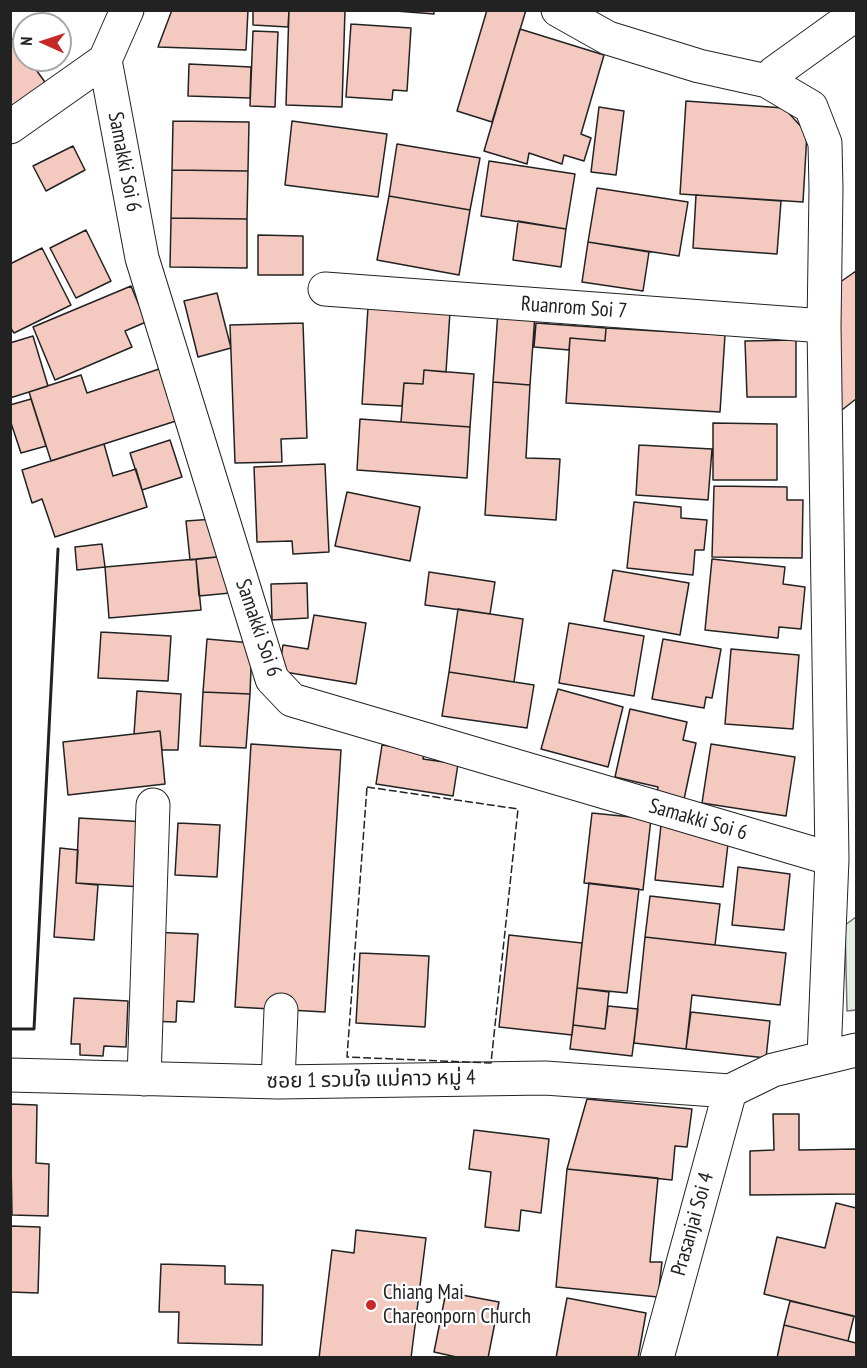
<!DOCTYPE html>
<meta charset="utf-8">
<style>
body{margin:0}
#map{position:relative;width:867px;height:1368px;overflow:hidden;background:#fff;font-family:"PT Sans Narrow",sans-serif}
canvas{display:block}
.frame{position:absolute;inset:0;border:12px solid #222;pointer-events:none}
.north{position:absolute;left:12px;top:12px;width:60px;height:60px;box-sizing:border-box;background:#fff;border:2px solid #a7a7a7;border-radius:50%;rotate:273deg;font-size:16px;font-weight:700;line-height:24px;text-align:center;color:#222}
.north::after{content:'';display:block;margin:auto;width:21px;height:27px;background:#c62828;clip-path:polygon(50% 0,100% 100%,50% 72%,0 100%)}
</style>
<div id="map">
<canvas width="867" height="1368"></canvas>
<div class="frame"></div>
<div class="north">N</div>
</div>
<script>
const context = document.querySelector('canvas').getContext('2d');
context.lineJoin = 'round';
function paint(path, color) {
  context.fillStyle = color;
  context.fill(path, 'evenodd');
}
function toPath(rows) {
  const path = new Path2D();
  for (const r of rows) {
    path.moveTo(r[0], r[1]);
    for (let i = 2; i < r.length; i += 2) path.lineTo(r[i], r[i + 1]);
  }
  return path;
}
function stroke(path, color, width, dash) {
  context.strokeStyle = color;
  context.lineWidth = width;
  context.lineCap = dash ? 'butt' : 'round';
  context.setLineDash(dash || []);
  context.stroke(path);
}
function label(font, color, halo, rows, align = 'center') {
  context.font = font + ' "PT Sans Narrow","Noto Sans Thai",sans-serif';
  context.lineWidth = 4.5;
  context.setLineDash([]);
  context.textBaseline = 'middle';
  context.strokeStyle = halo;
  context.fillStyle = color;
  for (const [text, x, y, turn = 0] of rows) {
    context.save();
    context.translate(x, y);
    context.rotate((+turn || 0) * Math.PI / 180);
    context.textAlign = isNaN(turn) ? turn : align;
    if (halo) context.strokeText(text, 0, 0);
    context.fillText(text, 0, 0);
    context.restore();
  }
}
const green = toPath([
 [856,917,856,1010,847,1011,845,925,856,917]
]);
paint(green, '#e0efe3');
stroke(green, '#6f6f6f', 1.5);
const building = toPath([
 [172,10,248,10,246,50,158,47,172,10],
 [253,10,289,10,288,27,253,25,253,10],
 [289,10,345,10,342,107,286,105,289,10],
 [383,10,434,10,434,14,383,10],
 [487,10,526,10,492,122,457,111,487,10],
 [351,24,411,28,407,91,393,90,392,100,346,97,351,24],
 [520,29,604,55,581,134,591,138,584,161,564,155,562,164,529,153,527,164,484,151,520,29],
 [253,31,278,32,275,107,250,106,253,31],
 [10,36,24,54,24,60,29,60,50,89,10,119,10,36],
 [189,64,251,67,250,98,188,96,189,64],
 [686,101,784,108,807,133,803,202,680,194,686,101],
 [599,107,624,111,616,175,591,172,599,107],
 [173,121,249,122,248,171,172,170,173,121],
 [292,121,387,134,378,197,285,185,292,121],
 [397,144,480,158,470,210,389,196,397,144],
 [73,146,85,170,46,191,33,166,73,146],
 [489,161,575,174,566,229,481,216,489,161],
 [172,170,248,171,247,219,171,218,172,170],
 [597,188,688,202,679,256,588,242,597,188],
 [696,195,781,201,777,254,693,248,696,195],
 [389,196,470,210,459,275,377,260,389,196],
 [171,218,247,219,247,268,170,267,171,218],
 [518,221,566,229,561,267,513,260,518,221],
 [86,230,111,281,76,298,50,248,86,230],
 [258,235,303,236,303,275,258,275,258,235],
 [588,242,649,252,643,291,582,282,588,242],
 [42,248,71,305,14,333,10,327,10,264,42,248],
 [856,271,856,399,838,413,836,285,856,271],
 [131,286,146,322,125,331,132,347,55,380,33,327,131,286],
 [217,293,231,348,198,357,184,301,217,293],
 [368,307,450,312,446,372,424,370,423,384,404,383,402,406,362,404,368,307],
 [498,311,535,314,530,385,493,382,498,311],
 [303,323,307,438,281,439,282,462,235,463,230,325,303,323],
 [536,323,606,328,605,341,570,338,569,350,534,347,536,323],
 [606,328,725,335,720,412,566,403,570,338,605,341,606,328],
 [33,336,48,386,10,398,10,343,33,336],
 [796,340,796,397,747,397,745,341,796,340],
 [162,368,179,420,51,461,29,392,81,375,87,393,162,368],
 [424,370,474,374,470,427,401,422,404,383,423,384,424,370],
 [493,382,530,385,526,458,560,459,556,520,485,515,493,382],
 [31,399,46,446,21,453,10,420,10,405,31,399],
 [360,419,470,427,467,478,357,470,360,419],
 [713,423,777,424,777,480,713,480,713,423],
 [170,440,182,477,142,490,130,453,170,440],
 [104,444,113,476,136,469,147,507,55,537,42,499,32,503,22,470,104,444],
 [639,445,712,449,708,500,636,495,639,445],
 [325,464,329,552,293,554,292,541,257,542,254,467,325,464],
 [714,486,787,487,787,500,803,500,802,558,712,557,714,486],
 [347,492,420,507,410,561,335,546,347,492],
 [634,502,681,507,681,518,707,520,704,550,695,550,693,575,627,568,634,502],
 [214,519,217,557,190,560,186,521,214,519],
 [102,544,105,567,77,570,75,547,102,544],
 [226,556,230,593,199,596,196,559,226,556],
 [196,559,201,610,109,618,105,567,196,559],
 [712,559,785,567,783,584,805,587,801,629,779,627,778,638,705,630,712,559],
 [613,570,689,583,680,635,604,621,613,570],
 [429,572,495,582,490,614,425,605,429,572],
 [307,583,308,618,272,620,271,584,307,583],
 [458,609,523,619,514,682,449,672,458,609],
 [314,615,366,623,356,684,279,671,283,645,308,649,314,615],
 [569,623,644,636,634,696,559,683,569,623],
 [101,632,171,636,168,681,98,678,101,632],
 [207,639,252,643,250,694,203,692,207,639],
 [663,639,721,649,712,698,706,697,704,708,652,699,663,639],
 [731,649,799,655,793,729,725,724,731,649],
 [449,672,534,685,527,728,442,716,449,672],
 [558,689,623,707,608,767,541,749,558,689],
 [137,691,181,694,178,750,162,750,160,731,134,734,137,691],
 [203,692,250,694,246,748,200,746,203,692],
 [630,709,687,722,683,740,696,743,683,804,656,799,658,787,615,777,630,709],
 [160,731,165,784,68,795,63,742,160,731],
 [251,744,341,750,325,1012,235,1007,251,744],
 [711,744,795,757,786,816,702,803,711,744],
 [382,745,425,751,423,759,458,764,453,796,376,784,382,745],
 [592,813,651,819,643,890,584,883,592,813],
 [79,818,146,822,142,887,76,883,79,818],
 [178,823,220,825,217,877,175,875,178,823],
 [661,825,728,844,723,887,655,880,661,825],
 [60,848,78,850,76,883,98,885,94,940,54,937,60,848],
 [738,867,790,874,784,930,732,925,738,867],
 [589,883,639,889,627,993,577,988,589,883],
 [650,896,720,904,715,945,645,937,650,896],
 [150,932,198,934,194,1002,177,1001,176,1022,145,1021,150,932],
 [509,935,582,943,572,1035,499,1027,509,935],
 [645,937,786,953,780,1005,692,995,686,1049,634,1043,645,937],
 [360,953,429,956,425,1027,356,1023,360,953],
 [577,988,609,992,605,1029,573,1025,577,988],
 [74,998,128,1001,126,1047,104,1046,103,1056,80,1055,80,1044,71,1044,74,998],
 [608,1006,638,1009,632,1056,570,1049,573,1025,605,1029,608,1006],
 [691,1012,770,1021,766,1058,686,1049,691,1012],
 [587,1099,692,1109,687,1147,675,1146,672,1180,567,1169,587,1099],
 [10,1104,37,1105,36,1163,49,1164,48,1216,12,1215,10,1104],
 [773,1114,799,1114,799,1150,856,1149,856,1194,750,1195,750,1151,774,1150,773,1114],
 [474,1130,549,1139,541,1213,521,1210,519,1231,485,1227,491,1172,469,1169,474,1130],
 [567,1169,658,1178,650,1262,662,1262,658,1297,556,1287,567,1169],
 [836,1203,856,1208,856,1317,764,1294,777,1237,825,1248,836,1203],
 [10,1226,40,1227,38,1293,10,1292,10,1226],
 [356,1230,426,1238,411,1358,319,1358,332,1250,354,1253,356,1230],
 [161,1264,225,1266,225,1284,263,1285,262,1345,178,1343,179,1312,159,1312,161,1264],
 [446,1292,499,1302,488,1358,461,1358,434,1352,446,1292],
 [567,1298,646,1313,638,1358,556,1358,567,1298],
 [790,1301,854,1316,848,1341,784,1325,790,1301],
 [784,1325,856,1343,856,1358,777,1358,784,1325]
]);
paint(building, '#f3c9c0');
stroke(building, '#222', 1.5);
const minor = toPath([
 [127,10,105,60,142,258,272,679,292,700,832,859],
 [558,10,608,38,699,66,767,81,811,107,825,143,826,189,824,326,832,859,824,1057],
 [767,81,774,73,856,14],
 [10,127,105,60],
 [325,289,824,326],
 [10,1075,278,1082,545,1078,730,1091,773,1070,856,1050],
 [144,1079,153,805],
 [278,1082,281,1010],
 [657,1358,730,1091]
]);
stroke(minor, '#222', 35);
stroke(minor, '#fff', 33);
stroke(toPath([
 [367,787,518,809,491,1063,347,1057,367,787]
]), '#222', 1.5, [8, 3]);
stroke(toPath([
 [10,1029,34,1029,58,549]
]), '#222', 3);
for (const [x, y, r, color] of [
 [371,1305,6,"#c62828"]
]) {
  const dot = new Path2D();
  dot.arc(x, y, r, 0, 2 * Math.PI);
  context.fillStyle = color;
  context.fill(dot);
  stroke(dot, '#fff', 2);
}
label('21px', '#222', '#fff', [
 ["Samakki Soi 6",124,162,79],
 ["Ruanrom Soi 7",574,308,4],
 ["Samakki Soi 6",258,628,71],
 ["Samakki Soi 6",698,820,16],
 ["ซอย 1 รวมใจ แม่คาว หมู่ 4",371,1080,-1],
 ["Prasanjai Soi 4",693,1224,-74]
]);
label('21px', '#222', '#fff', [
 ["Chiang Mai",383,1293],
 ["Chareonporn Church",383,1317]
], 'left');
</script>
